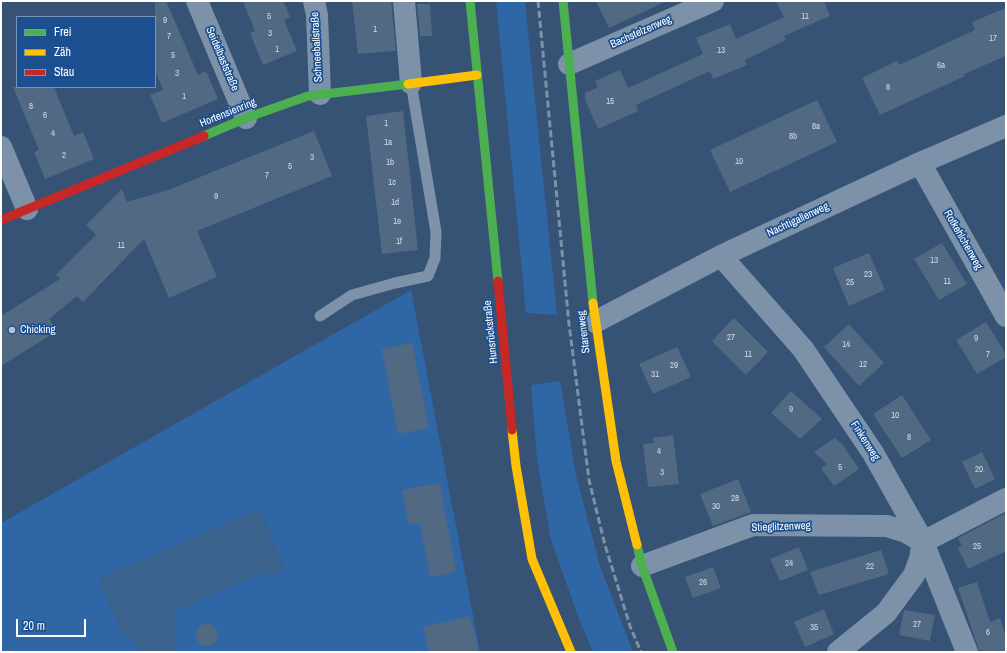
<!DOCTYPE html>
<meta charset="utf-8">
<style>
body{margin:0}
#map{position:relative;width:1007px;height:653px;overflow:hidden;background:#365274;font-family:"Archivo Narrow",sans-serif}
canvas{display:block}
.frame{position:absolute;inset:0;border:2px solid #fff;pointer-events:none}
.legend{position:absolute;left:16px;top:16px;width:140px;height:72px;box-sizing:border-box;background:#1b4f8f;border:1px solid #7695bc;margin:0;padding:5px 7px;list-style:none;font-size:12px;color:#fff}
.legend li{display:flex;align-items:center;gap:8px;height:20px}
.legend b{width:20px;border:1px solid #7695bc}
.scale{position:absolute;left:16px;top:619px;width:70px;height:18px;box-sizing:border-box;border:2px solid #fff;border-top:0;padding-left:5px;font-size:12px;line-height:14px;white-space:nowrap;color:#fff;-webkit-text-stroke:3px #1b4f8f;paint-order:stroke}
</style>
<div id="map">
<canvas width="1007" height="653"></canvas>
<div class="frame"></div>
<ul class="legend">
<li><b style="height:5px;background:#4caf50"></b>Frei</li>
<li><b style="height:5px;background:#ffc107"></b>Zäh</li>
<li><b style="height:5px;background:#c62828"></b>Stau</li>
</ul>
<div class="scale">20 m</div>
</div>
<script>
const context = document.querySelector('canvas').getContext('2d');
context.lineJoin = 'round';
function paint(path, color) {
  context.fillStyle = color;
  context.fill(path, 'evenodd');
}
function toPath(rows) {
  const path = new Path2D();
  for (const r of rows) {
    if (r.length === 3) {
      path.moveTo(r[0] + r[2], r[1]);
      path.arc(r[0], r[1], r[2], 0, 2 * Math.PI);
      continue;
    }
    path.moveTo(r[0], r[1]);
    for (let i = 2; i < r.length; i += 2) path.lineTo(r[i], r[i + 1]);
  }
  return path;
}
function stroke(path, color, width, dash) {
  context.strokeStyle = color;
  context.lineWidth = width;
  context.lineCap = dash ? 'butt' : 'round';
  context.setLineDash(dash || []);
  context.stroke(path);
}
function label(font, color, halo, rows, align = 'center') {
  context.font = font + ' "Archivo Narrow",sans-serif';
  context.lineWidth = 3.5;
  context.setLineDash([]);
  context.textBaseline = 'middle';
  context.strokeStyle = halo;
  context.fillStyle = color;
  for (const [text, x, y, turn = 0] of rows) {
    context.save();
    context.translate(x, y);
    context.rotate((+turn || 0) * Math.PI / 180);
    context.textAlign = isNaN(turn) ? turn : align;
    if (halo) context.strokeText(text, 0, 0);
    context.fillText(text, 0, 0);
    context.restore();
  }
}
paint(toPath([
 [496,1,525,1,557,315,526,313],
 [411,290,480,652,1,652,1,523],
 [560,381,576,475,600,566,633,652,593,652,579,619,551,540,537,460,531,385]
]), '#2f66a5');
paint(toPath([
 [260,509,285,570,269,576,267,571,179,609,174,617,176,652,138,652,137,644,121,632,98,579]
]), '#3b618d');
paint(toPath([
 [155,1,166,1,198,75,206,71,218,99,162,123,150,95,163,90,155,70],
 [243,1,283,1,290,17,284,20,297,51,263,65,250,33,255,31],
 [352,1,391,1,396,51,358,54],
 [596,1,667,1,609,28],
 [776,1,824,1,830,16,784,36,786,40,745,60,747,65,713,79,710,71,636,105,638,111,598,129,585,100,585,93,598,87,595,81,620,70,628,88,703,54,696,38,730,24,736,39,784,17],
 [417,4,430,4,432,36,420,36],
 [1006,8,1006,56,964,74,965,76,880,115,862,78,897,61,899,65,975,30,972,22],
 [13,87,54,87,74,136,83,132,94,159,45,179,34,152,39,150],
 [817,100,837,142,730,192,710,150],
 [403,111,418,250,382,254,366,116],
 [314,131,332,176,197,231,217,277,169,298,144,239,83,302,77,296,49,319,57,331,1,366,1,316,60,279,56,275,96,235,86,225,122,189,127,202,168,190],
 [942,243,967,284,939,300,914,259],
 [869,253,885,290,849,306,833,268],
 [734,318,768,352,746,375,712,341],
 [986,322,1006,354,1006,357,977,374,956,340],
 [849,324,884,363,859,386,824,347],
 [412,343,429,428,398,434,382,349],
 [677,347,691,377,653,394,639,364],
 [791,391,822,419,800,439,771,413],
 [902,395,931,440,902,458,873,414],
 [673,435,679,484,648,487,643,444,654,443,653,438],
 [835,438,842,444,859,469,834,486,821,468,827,464,814,452],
 [982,452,995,479,975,489,962,462],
 [738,479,751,512,713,526,700,494],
 [440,483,456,572,430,577,420,523,409,525,402,490],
 [1006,513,1006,551,968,569,958,548,962,546,958,538],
 [799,547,808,570,780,581,770,559],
 [881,550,889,574,819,595,810,572],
 [713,567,721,588,693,598,685,577],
 [977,582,990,622,1000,618,1006,638,1006,652,990,652,979,650,958,588],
 [824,609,834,634,805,647,794,622],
 [904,610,935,615,930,641,899,635],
 [470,616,479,652,429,652,423,627],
 [207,635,11]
]), '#526984');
stroke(toPath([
 [320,316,352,295,395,283,428,276,435,258,436,232,411,83]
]), '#7d92a8', 11);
stroke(toPath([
 [197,1,246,118],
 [314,1,317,15,320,94],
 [404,1,411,83],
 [569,64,713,1],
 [1,147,27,209],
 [920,163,1006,316],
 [721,256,803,349,873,453,923,542,967,652],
 [595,322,721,256,920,163,1006,126],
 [642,566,753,525,887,526,906,532,923,542],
 [838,652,886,613,914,575,920,559,923,542,1006,499]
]), '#7d92a8', 22);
stroke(toPath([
 [470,1,498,281],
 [563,1,593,303],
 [204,136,246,118,308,96,408,84],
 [637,545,642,566,673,652]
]), '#4caf50', 9);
stroke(toPath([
 [408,84,477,75],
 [593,303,616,461,637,545],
 [512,430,516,466,532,559,571,652]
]), '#ffc107', 9);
stroke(toPath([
 [1,220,204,136],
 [498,281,512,430]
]), '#c62828', 9);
stroke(toPath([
 [538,1,569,324,589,480,605,545,630,626,641,652]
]), '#7e92a7', 3, [7, 3]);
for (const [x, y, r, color] of [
 [12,330,4,"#b9c2ce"]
]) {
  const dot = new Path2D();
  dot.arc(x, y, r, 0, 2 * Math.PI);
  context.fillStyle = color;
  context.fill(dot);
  stroke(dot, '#1b4f8f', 1.5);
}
label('9px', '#d4dae0', null, [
 ["5",269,17],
 ["11",805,17],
 ["9",165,21],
 ["1",375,30],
 ["3",270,34],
 ["7",169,37],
 ["17",993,39],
 ["1",277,50],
 ["13",721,51],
 ["5",173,56],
 ["6a",941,66],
 ["3",177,74],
 ["8",888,88],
 ["1",184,97],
 ["15",610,102],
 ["8",31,107],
 ["6",45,116],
 ["1",386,124],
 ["8a",816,127],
 ["4",53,134],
 ["8b",793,137],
 ["1a",388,143],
 ["2",64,156],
 ["3",312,158],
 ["10",739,162],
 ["1b",390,163],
 ["5",290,167],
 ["7",267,176],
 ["1c",392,183],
 ["9",216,197],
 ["1d",395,203],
 ["1e",397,222],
 ["1f",399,242],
 ["11",121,246],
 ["13",934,261],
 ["23",868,275],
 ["11",947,282],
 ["25",850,283],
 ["27",731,338],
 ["9",976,339],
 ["14",846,345],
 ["11",748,355],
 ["7",988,355],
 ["12",863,365],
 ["29",674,366],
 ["31",655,375],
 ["9",791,410],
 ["10",895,416],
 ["8",909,438],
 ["4",659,452],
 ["5",840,468],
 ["20",979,470],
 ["3",662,473],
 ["28",735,499],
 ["30",716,507],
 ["25",977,547],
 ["24",789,564],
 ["22",870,567],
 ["26",703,583],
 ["27",917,625],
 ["35",814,628],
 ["6",988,633]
]);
label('11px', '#fff', '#1b4f8f', [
 ["Bachstelzenweg",641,32,-24],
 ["Schneeballstraße",317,47,-93],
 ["Seidelbaststraße",222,59,67],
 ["Hortensienring",228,113,-22],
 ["Nachtigallenweg",798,220,-25],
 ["Rotkehlchenweg",963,240,60],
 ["Hunsrückstraße",491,332,-96],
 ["Starenweg",584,332,-97],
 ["Finkenweg",865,441,57],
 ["Stieglitzenweg",781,527,-2]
]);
label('11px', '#fff', '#1b4f8f', [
 ["Chicking",20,330]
], 'left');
</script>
